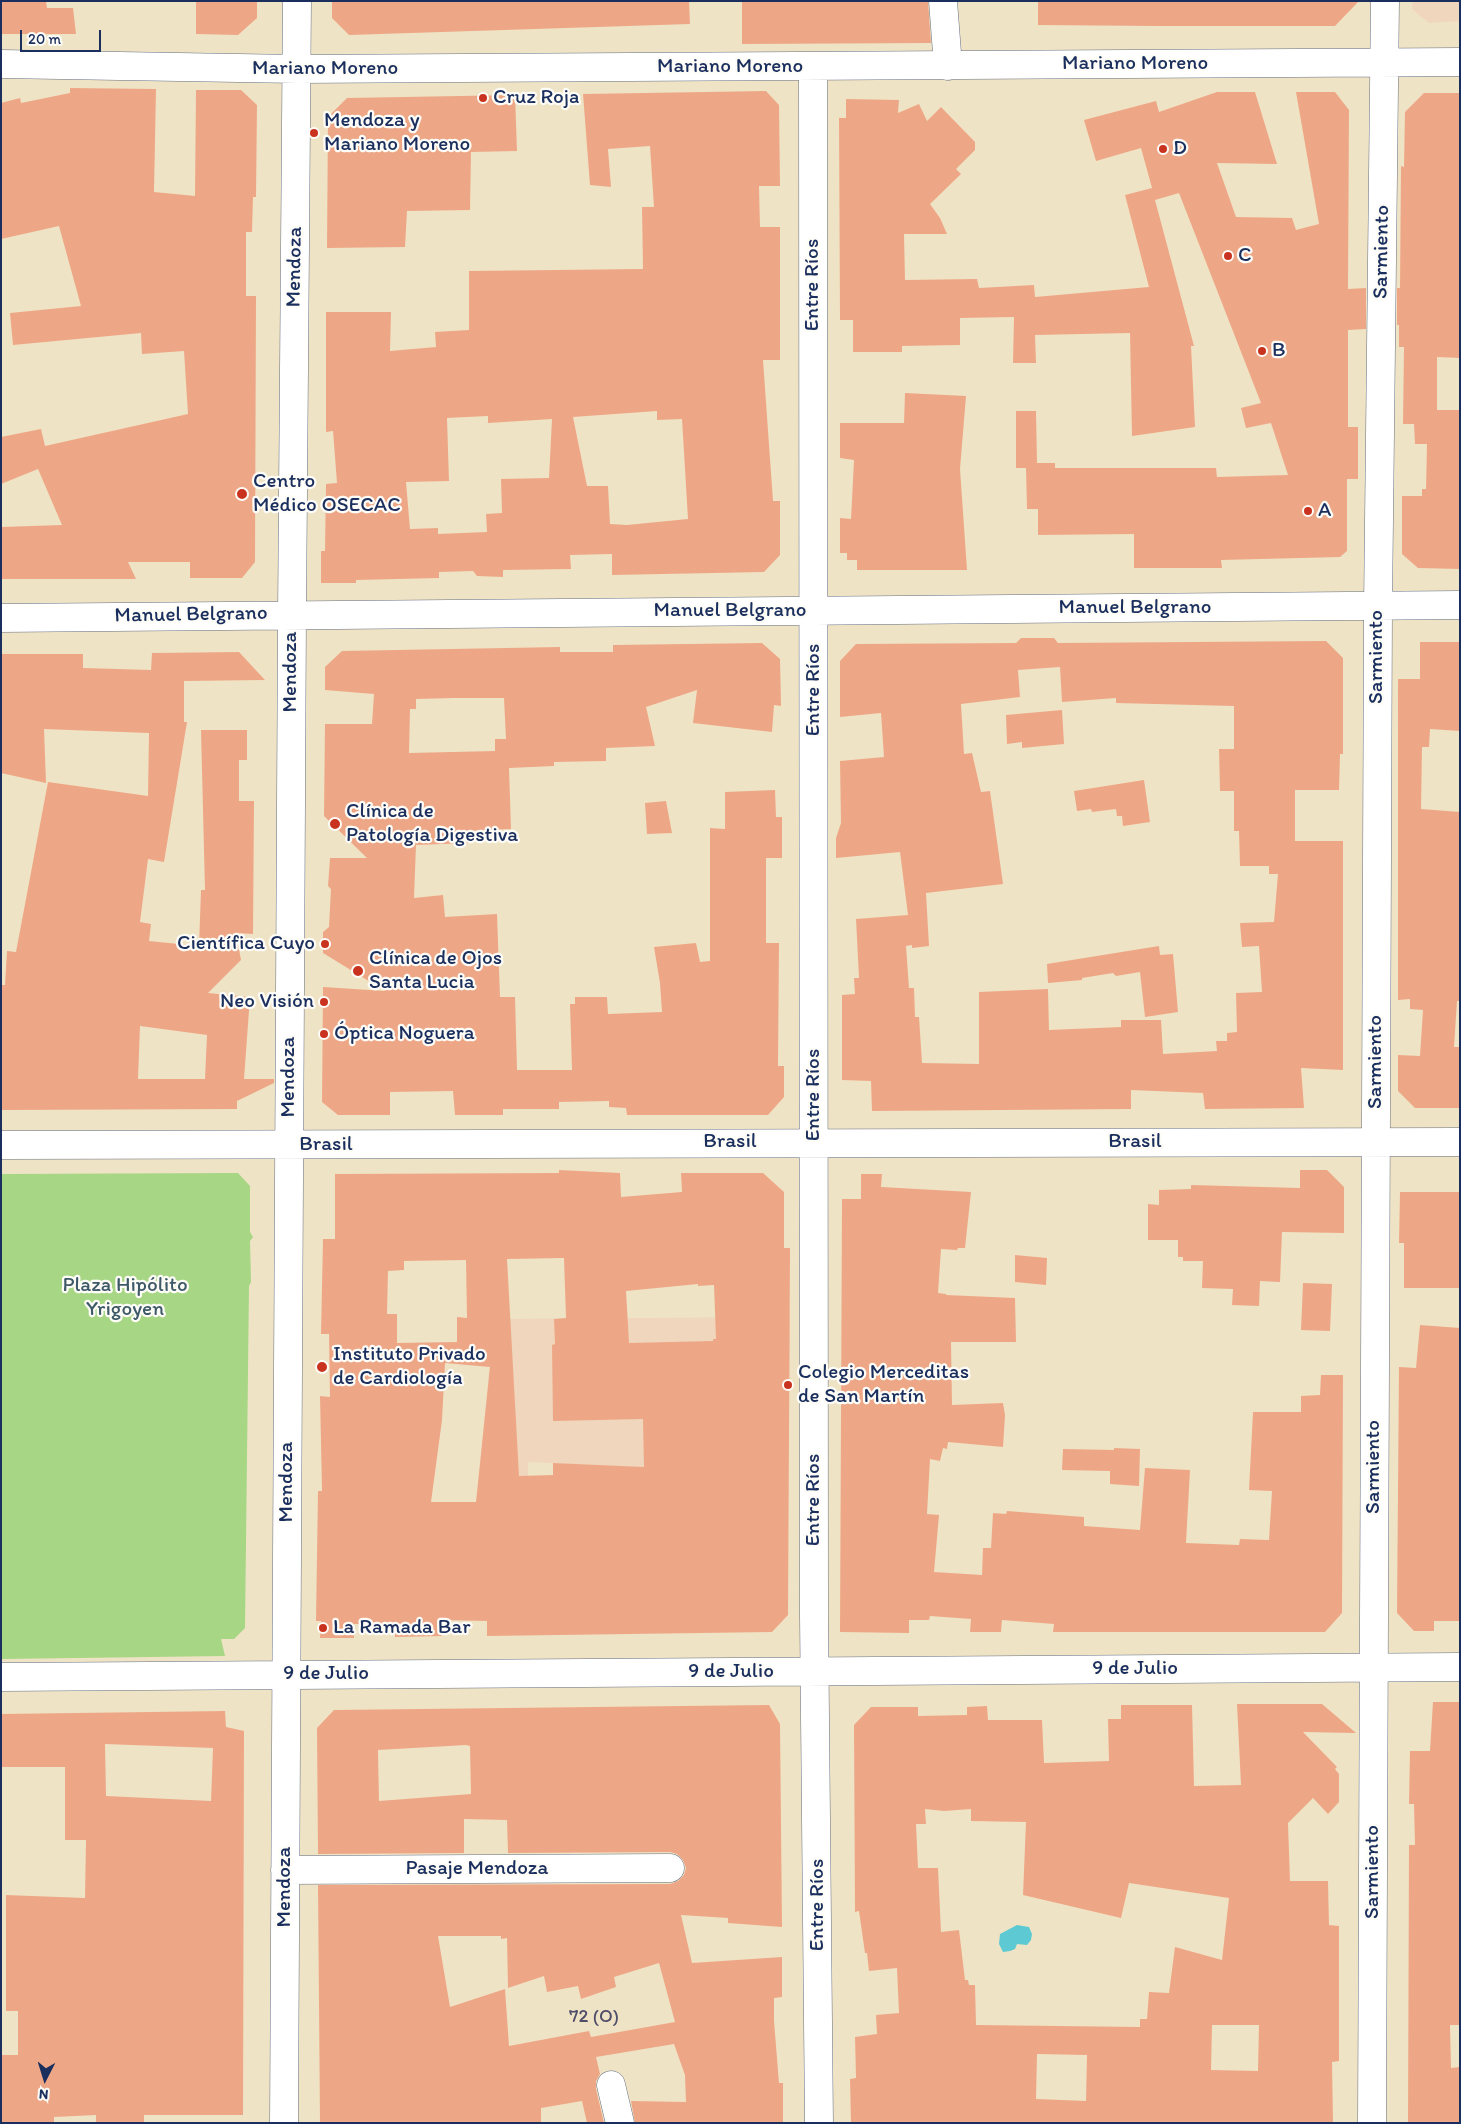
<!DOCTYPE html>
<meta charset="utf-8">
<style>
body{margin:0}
#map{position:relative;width:1461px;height:2124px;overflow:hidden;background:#efe3c5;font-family:Itim,sans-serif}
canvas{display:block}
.frame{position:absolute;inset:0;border:2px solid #1b2f5e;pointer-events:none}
.north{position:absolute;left:20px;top:2054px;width:50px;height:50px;-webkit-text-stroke:4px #fdfcf7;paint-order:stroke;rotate:185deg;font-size:14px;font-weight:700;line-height:20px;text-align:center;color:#1b2f5e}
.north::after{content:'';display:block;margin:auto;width:18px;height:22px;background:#1b2f5e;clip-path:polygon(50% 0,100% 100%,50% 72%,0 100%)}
.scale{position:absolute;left:20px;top:30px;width:81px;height:22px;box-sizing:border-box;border:2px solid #1b2f5e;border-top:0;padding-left:6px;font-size:15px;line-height:18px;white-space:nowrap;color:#1b2f5e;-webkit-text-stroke:4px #fdfcf7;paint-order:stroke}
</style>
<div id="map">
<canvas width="1461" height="2124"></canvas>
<div class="frame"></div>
<div class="north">N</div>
<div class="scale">20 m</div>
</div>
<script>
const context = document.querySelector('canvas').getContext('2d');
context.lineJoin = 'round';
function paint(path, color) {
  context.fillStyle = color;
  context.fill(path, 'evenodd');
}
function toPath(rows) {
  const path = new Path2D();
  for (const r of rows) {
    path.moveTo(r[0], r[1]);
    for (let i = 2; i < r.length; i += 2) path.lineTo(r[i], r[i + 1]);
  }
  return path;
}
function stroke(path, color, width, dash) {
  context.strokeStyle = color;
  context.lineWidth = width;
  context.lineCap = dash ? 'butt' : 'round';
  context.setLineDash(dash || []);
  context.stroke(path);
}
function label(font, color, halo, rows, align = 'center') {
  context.font = font + ' Itim,sans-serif';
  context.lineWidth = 4.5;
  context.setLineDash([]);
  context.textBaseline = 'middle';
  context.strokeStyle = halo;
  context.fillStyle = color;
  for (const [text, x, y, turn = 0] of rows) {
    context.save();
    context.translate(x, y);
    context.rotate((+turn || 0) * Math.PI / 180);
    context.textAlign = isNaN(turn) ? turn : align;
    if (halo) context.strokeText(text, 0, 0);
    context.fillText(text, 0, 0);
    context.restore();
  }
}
paint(toPath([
 [1413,1,1460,1,1460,21,1429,23,1412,9],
 [790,1317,789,1451,696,1448,695,1470,528,1462,528,1492,478,1486,494,1319]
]), '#efd6bc');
paint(toPath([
 [238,1173,250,1186,250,1232,253,1237,250,1241,251,1282,249,1286,245,1628,234,1639,221,1639,225,1656,1,1659,1,1174]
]), '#a7d684');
paint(toPath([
 [1017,1925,1029,1927,1032,1934,1031,1940,1027,1945,1017,1944,1015,1949,1010,1951,1003,1952,999,1944,1000,1934]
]), '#5dcad3');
paint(toPath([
 [1,1,46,1,47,8,73,8,76,34,1,34],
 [196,1,257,1,257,18,238,35,196,34],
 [332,1,689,1,690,24,349,35,332,18],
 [742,1,928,1,931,43,742,44],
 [1038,1,1359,1,1335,26,1157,26,1038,25],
 [70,88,156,89,154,192,195,196,196,90,241,90,257,105,256,197,253,197,252,232,246,232,246,296,256,296,255,562,242,578,190,578,190,562,128,562,136,579,1,579,1,527,62,525,38,469,1,484,1,437,41,429,45,446,188,414,184,351,142,354,141,333,13,345,10,313,81,306,59,226,1,239,1,103,20,98,21,103,70,93],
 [766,91,779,105,780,186,759,186,760,227,780,227,780,360,763,360,773,501,780,501,780,555,764,572,612,575,612,554,570,555,571,569,503,570,503,577,477,576,473,571,439,572,439,578,356,580,356,583,321,583,321,551,325,551,326,484,337,483,333,431,326,432,326,312,391,312,390,351,436,347,435,332,469,330,469,271,643,269,642,207,654,207,650,146,608,149,611,187,590,185,583,94],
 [657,411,657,420,682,419,688,519,627,525,610,524,608,486,587,486,573,417],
 [488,416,488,423,552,419,549,478,501,479,502,513,486,514,487,532,438,534,438,528,410,529,406,482,449,481,447,418],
 [1217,92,1255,92,1277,164,1217,163,1236,217,1292,218,1296,230,1319,224,1296,92,1335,92,1349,110,1348,289,1366,288,1366,329,1348,330,1348,427,1358,427,1358,479,1347,479,1347,551,1340,557,1221,560,1222,568,1134,568,1134,534,1038,535,1038,509,1027,509,1026,468,1016,468,1016,411,1036,411,1037,463,1055,463,1055,468,1216,468,1217,477,1288,475,1271,423,1246,428,1241,408,1261,403,1179,193,1155,200,1194,346,1191,346,1195,427,1132,436,1130,333,1035,335,1036,363,1013,363,1014,317,960,318,960,345,902,346,902,352,853,352,853,320,840,320,839,118,846,118,846,99,899,100,898,113,919,104,927,121,941,107,975,142,975,150,956,169,961,174,930,204,940,218,947,234,904,234,905,280,977,279,979,288,1034,285,1035,297,1149,287,1125,195,1152,188,1141,148,1096,161,1084,120,1156,101,1159,112],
 [1424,93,1460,93,1460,358,1437,357,1437,410,1460,410,1460,569,1418,568,1402,554,1402,496,1422,496,1422,489,1426,489,1427,444,1415,444,1414,424,1403,424,1404,347,1399,347,1399,325,1397,325,1397,288,1400,288,1401,166,1404,167,1405,112],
 [515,95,517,151,471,152,470,210,407,211,405,247,327,248,328,117,347,98],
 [905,393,966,396,960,469,967,570,857,570,857,560,847,560,847,553,840,553,840,518,851,519,854,460,840,458,840,423,904,423],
 [1021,638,1054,638,1058,643,1326,641,1343,658,1343,754,1340,754,1339,790,1295,790,1295,841,1343,841,1343,1070,1301,1068,1304,1108,1205,1109,1203,1093,1131,1090,1131,1109,872,1111,871,1081,842,1080,842,995,855,994,854,978,859,978,856,919,908,915,900,852,836,858,836,838,841,823,840,761,884,757,881,713,840,717,840,661,856,644,1016,643],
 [1060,667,1062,702,1116,698,1116,703,1234,706,1234,749,1219,749,1220,791,1234,791,1234,831,1239,831,1240,866,1269,866,1269,874,1278,874,1274,922,1240,923,1242,947,1259,946,1262,992,1236,993,1237,1032,1227,1033,1227,1041,1216,1041,1217,1051,1163,1054,1161,1020,1121,1020,1121,1027,1049,1030,1048,989,979,992,979,1064,922,1063,919,1017,915,1017,914,988,909,988,906,946,912,945,912,948,929,946,926,893,1003,884,990,791,981,792,972,753,964,754,961,704,1020,697,1018,670],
 [1420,642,1460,642,1460,731,1430,729,1429,747,1422,747,1421,809,1460,812,1460,1001,1457,1001,1454,1047,1460,1047,1460,1108,1415,1108,1398,1091,1398,1055,1420,1056,1423,1010,1410,1009,1410,999,1398,1000,1398,679,1420,679],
 [762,643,780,659,781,706,774,705,772,732,693,723,697,690,646,707,655,746,606,748,606,761,554,762,554,766,509,768,511,829,469,831,469,843,416,845,414,898,443,895,445,917,497,914,500,997,515,997,517,1070,572,1070,570,1004,575,1004,575,997,607,997,608,1014,662,1012,660,983,654,947,696,943,700,962,710,961,710,828,725,829,725,792,775,790,776,817,782,817,782,858,766,858,766,943,779,943,778,1066,784,1066,784,1097,768,1115,627,1115,626,1108,609,1107,609,1101,559,1102,559,1109,503,1109,503,1115,455,1115,453,1091,390,1092,390,1115,338,1115,322,1102,323,987,385,991,323,953,323,932,329,927,331,889,328,886,330,858,367,858,324,816,325,724,372,724,374,694,325,690,325,667,342,651,560,647,560,652,613,652,613,645],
 [454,698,504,698,506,739,495,739,495,751,409,753,410,709,416,709,416,699],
 [239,652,265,680,184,681,184,722,187,722,164,862,148,859,140,922,151,924,149,941,199,946,201,890,205,890,201,730,247,730,247,760,239,760,239,801,254,801,253,934,236,933,241,960,208,993,250,997,244,1079,274,1079,274,1083,237,1101,237,1109,1,1110,1,985,5,985,7,951,16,952,48,782,148,796,149,733,44,729,46,783,1,773,1,654,83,654,83,668,151,670,152,653],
 [140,1026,207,1035,205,1079,138,1079],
 [1062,710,1064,744,1022,748,1022,742,1007,744,1006,715],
 [1144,780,1150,822,1123,826,1122,816,1117,816,1116,809,1092,812,1091,809,1077,811,1074,791],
 [666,801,672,833,647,834,645,803],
 [1159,946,1160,955,1173,954,1178,1012,1145,1017,1140,972,1116,976,1113,973,1082,978,1082,980,1048,983,1047,964],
 [559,1170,620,1173,621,1197,682,1192,681,1173,763,1173,784,1192,784,1248,790,1248,788,1615,772,1632,487,1636,487,1621,443,1620,442,1636,395,1637,395,1624,354,1624,354,1638,320,1638,321,1621,316,1621,318,1491,322,1491,320,1396,330,1397,329,1334,321,1334,323,1239,335,1239,335,1174,559,1173],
 [564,1258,566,1318,554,1319,555,1344,552,1345,553,1421,643,1419,644,1467,553,1463,553,1475,519,1476,507,1259],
 [466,1260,467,1318,457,1317,457,1342,397,1343,397,1314,387,1314,388,1271,404,1270,404,1261],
 [698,1284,698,1286,714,1285,716,1339,713,1339,713,1341,629,1343,626,1291],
 [445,1363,490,1367,476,1502,431,1502,442,1420],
 [1300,1170,1327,1170,1344,1187,1344,1233,1282,1232,1280,1282,1260,1281,1259,1306,1232,1305,1233,1289,1202,1288,1203,1261,1183,1261,1183,1257,1178,1257,1178,1240,1148,1240,1148,1204,1159,1205,1159,1190,1191,1189,1191,1185,1300,1188],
 [861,1174,882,1174,881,1187,971,1192,965,1248,958,1248,957,1250,941,1249,938,1293,946,1294,946,1295,1015,1298,1016,1342,951,1342,952,1405,1003,1403,1005,1415,1003,1447,948,1442,947,1449,943,1448,940,1461,930,1459,927,1514,939,1515,934,1572,982,1575,983,1548,991,1548,993,1513,1006,1514,1007,1511,1084,1517,1084,1526,1140,1530,1145,1468,1190,1470,1186,1543,1239,1545,1240,1539,1269,1540,1272,1491,1249,1490,1253,1412,1301,1412,1301,1396,1320,1395,1321,1375,1343,1375,1342,1613,1325,1632,1053,1632,1054,1624,1002,1620,1001,1632,970,1632,971,1619,930,1616,929,1620,909,1620,909,1633,840,1632,842,1199,861,1199],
 [1400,1192,1460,1192,1460,1288,1404,1288,1404,1243,1399,1243],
 [1015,1255,1047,1258,1046,1285,1015,1282],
 [1303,1283,1332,1284,1330,1331,1301,1330],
 [1420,1325,1460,1328,1460,1621,1434,1621,1434,1631,1414,1631,1397,1613,1399,1367,1416,1368],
 [1114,1448,1140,1449,1139,1486,1110,1484,1110,1471,1062,1470,1063,1449,1114,1450],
 [1433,1702,1460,1702,1460,2025,1450,2025,1451,2068,1460,2067,1460,2123,1408,2123,1409,1845,1415,1845,1414,1804,1409,1804,1410,1751,1430,1751],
 [1237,1704,1322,1704,1356,1733,1303,1732,1337,1767,1335,1769,1339,1774,1339,1802,1328,1814,1313,1798,1288,1823,1290,1881,1328,1881,1329,1925,1339,1926,1339,2061,1332,2062,1333,2123,851,2123,850,2079,856,2078,855,2037,877,2034,876,2015,899,2013,897,1968,869,1971,867,1953,865,1953,859,1911,855,1912,854,1725,871,1707,918,1707,918,1716,967,1715,967,1707,987,1706,988,1720,1042,1720,1044,1763,1109,1761,1108,1719,1121,1719,1121,1705,1192,1705,1194,1786,1241,1785],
 [925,1809,944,1811,971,1809,971,1821,1026,1822,1023,1895,1121,1918,1129,1883,1229,1898,1222,1960,1175,1947,1169,1993,1149,1992,1147,2019,1140,2019,1140,2027,976,2025,975,1985,969,1985,968,1980,965,1980,959,1930,941,1932,938,1868,918,1868,916,1824,926,1824],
 [1212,2025,1259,2025,1258,2071,1211,2070],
 [1037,2054,1087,2055,1086,2101,1036,2099],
 [769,1705,780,1724,782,1927,728,1923,728,1918,681,1915,692,1963,782,1957,782,1997,774,1998,774,2021,779,2083,783,2083,783,2123,635,2123,631,2101,686,2102,685,2075,674,2044,596,2057,600,2074,596,2081,596,2089,604,2123,587,2123,582,2101,541,2108,541,2123,320,2123,318,1885,670,1884,678,1881,684,1875,686,1868,683,1860,677,1854,670,1852,508,1853,507,1820,464,1819,464,1853,318,1854,317,1728,334,1710],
 [466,1745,470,1746,471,1794,379,1801,378,1750],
 [438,1936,501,1936,501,1939,507,1938,508,1988,544,1976,547,1992,578,1986,581,1999,616,1987,614,1977,659,1963,675,2022,591,2037,589,2031,509,2046,505,1989,450,2007],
 [225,1711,226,1727,244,1731,243,2115,144,2115,144,2123,96,2123,96,2115,54,2117,54,2123,1,2123,1,2055,18,2055,18,2011,6,2011,6,1895,85,1898,86,1840,65,1840,65,1767,1,1767,1,1714],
 [105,1744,213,1748,211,1801,106,1796]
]), '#eea786');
const minor = toPath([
 [943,1,948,66],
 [1,64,297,69,1460,62],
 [813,66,814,1616,819,2123],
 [1,618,1460,605],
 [1,1145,1460,1142],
 [1,1677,1460,1667],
 [285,1870,670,1868],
 [611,2085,620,2123],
 [284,2123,292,614,297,1],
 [1372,2123,1378,606,1385,1]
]);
stroke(minor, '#656e82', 29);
stroke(minor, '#fff', 28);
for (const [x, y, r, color] of [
 [483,98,5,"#c8321e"],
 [314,133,5,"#c8321e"],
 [1163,149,5,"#c8321e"],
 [1228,256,5,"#c8321e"],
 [1262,351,5,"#c8321e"],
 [242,494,6,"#c8321e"],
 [1308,511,5,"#c8321e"],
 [335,824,6,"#c8321e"],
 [325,944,5,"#c8321e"],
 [358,971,6,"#c8321e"],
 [324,1002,5,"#c8321e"],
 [324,1034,5,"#c8321e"],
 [322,1367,6,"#c8321e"],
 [788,1385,5,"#c8321e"],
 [323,1628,5,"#c8321e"]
]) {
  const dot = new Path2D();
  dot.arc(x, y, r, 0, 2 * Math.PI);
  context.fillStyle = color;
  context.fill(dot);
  stroke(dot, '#fdfcf7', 2);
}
label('19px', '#504d68', null, [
 ["72 (O)",594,2017]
]);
label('21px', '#1b2f5e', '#fdfcf7', [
 ["Mariano Moreno",1135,64],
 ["Mariano Moreno",730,67],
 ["Mariano Moreno",325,69],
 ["Sarmiento",1382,252,-89],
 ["Mendoza",295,267,-89],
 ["Entre Ríos",813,285,-90],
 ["Manuel Belgrano",1135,608],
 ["Manuel Belgrano",730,611],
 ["Manuel Belgrano",191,615,-1],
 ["Sarmiento",1377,657,-90],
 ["Mendoza",291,672,-90],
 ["Entre Ríos",814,690,-90],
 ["Sarmiento",1376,1062,-90],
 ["Mendoza",289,1077,-90],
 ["Entre Ríos",814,1095,-90],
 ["Brasil",730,1142],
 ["Brasil",1135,1142],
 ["Brasil",326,1145],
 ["Sarmiento",1374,1467,-90],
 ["Mendoza",287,1482,-90],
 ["Entre Ríos",814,1500,-90],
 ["9 de Julio",1135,1669],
 ["9 de Julio",731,1672],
 ["9 de Julio",326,1674],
 ["Pasaje Mendoza",477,1869],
 ["Sarmiento",1373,1872,-90],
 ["Mendoza",285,1887,-90],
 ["Entre Ríos",818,1905,-90]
]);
label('21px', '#1b2f5e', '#fdfcf7', [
 ["Cruz Roja",493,98],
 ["Mendoza y",324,121],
 ["Mariano Moreno",324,145],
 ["D",1173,149],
 ["C",1238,256],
 ["B",1272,351],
 ["Centro",253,482],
 ["Médico OSECAC",253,506],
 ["A",1318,511],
 ["Clínica de",346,812],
 ["Patología Digestiva",346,836],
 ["Científica Cuyo",315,944,"right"],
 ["Clínica de Ojos",369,959],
 ["Santa Lucia",369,983],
 ["Neo Visión",314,1002,"right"],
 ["Óptica Noguera",334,1034],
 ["Instituto Privado",333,1355],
 ["de Cardiología",333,1379],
 ["Colegio Merceditas",798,1373],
 ["de San Martín",798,1397],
 ["La Ramada Bar",333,1628]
], 'left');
label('21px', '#3e5968', '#fdfcf7', [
 ["Plaza Hipólito",125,1286],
 ["Yrigoyen",125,1310]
]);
</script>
